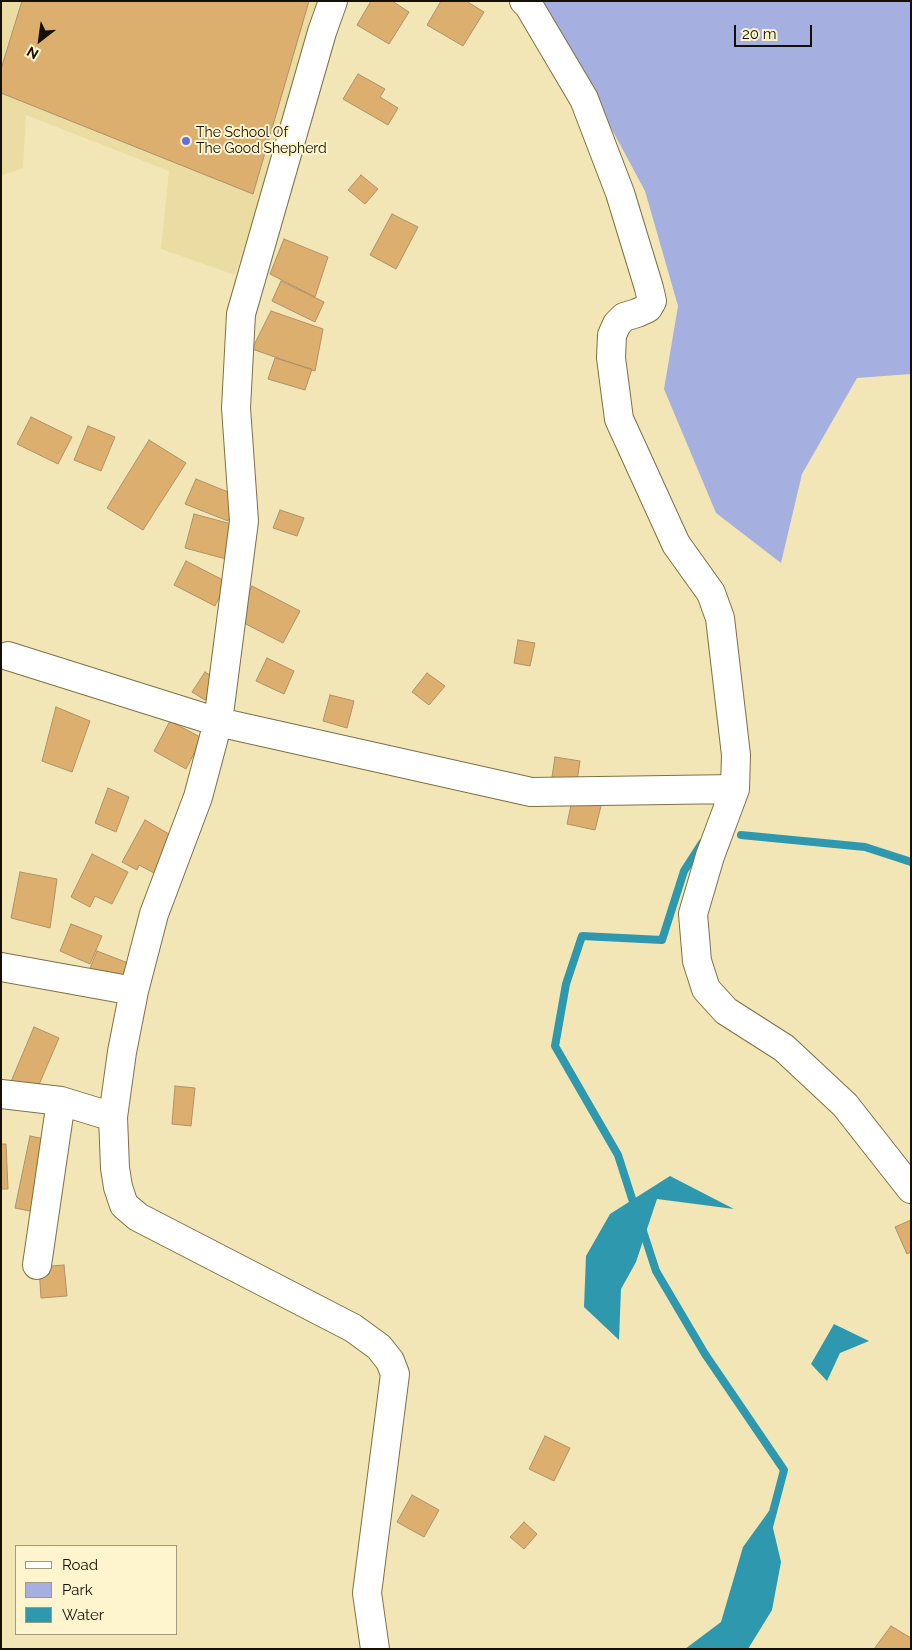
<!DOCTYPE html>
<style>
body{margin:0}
#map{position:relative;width:912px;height:1650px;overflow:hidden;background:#f3e6b6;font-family:Raleway,sans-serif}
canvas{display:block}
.frame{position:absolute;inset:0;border:2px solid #151001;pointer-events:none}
.legend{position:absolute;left:15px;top:1545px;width:162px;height:90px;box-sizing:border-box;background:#fef4cd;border:1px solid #a1997b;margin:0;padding:6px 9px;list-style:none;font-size:15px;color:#151001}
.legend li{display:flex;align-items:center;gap:10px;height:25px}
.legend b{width:25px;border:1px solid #a1997b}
.north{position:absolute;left:15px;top:15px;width:50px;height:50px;-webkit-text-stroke:4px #fef4cd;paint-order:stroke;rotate:210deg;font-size:14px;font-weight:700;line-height:20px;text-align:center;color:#151001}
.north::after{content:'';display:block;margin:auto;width:18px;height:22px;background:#151001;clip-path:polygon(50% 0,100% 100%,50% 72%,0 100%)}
.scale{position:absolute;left:734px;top:25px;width:78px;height:22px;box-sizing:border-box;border:2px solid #151001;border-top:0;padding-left:6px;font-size:15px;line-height:18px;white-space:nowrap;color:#151001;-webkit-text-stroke:4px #fef4cd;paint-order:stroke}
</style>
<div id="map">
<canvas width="912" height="1650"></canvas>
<div class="frame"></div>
<ul class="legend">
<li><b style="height:6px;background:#fff"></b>Road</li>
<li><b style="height:14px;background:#a5b0e0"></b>Park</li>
<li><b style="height:14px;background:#2e98af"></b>Water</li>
</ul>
<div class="north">N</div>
<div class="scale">20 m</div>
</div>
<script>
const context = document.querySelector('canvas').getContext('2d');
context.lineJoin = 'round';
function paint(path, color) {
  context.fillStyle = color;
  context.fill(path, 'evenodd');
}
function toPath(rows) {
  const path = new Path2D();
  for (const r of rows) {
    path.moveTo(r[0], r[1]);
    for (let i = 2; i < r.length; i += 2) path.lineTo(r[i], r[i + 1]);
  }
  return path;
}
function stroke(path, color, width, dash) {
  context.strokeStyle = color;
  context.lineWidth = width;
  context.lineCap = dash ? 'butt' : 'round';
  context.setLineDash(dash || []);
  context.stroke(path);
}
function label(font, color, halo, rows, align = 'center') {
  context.font = font + ' Raleway,sans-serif';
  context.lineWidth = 4;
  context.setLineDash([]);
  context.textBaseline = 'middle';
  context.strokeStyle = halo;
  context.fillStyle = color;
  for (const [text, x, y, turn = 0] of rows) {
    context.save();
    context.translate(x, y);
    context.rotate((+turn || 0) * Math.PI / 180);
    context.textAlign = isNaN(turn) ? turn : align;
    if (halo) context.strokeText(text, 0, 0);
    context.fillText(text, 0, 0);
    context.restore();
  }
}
paint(toPath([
 [1,1,323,1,235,275,161,249,169,171,26,115,23,168,1,176]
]), '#ebdca4');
paint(toPath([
 [543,1,911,1,911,374,857,378,802,474,781,563,716,513,664,389,678,306,645,191]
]), '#a5b0e0');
paint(toPath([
 [670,1176,734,1209,657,1199,636,1262,621,1289,619,1340,584,1307,586,1256,610,1214],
 [834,1324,869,1341,840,1353,827,1381,811,1364],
 [769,1511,781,1562,772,1610,748,1649,685,1649,721,1622,743,1547]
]), '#2e98af');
stroke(toPath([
 [741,835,865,847,911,862],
 [635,1208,618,1155,555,1046,566,984,582,936,662,940,684,871,702,843],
 [642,1228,656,1271,705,1354,784,1470,769,1527]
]), '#2e98af', 8);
const building = toPath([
 [22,1,309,1,253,194,1,93,1,69,22,1],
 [371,1,392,1,409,12,389,44,357,25,371,1],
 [441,1,466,1,484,12,463,46,427,25,441,1],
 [358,74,385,89,380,97,398,108,388,125,343,99,358,74],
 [361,175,378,189,365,204,348,190,361,175],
 [392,214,418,227,396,269,370,255,392,214],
 [284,239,328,257,315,297,270,274,284,239],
 [281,281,324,302,315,322,272,301,281,281],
 [271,311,323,329,315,371,252,349,271,311],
 [275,358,312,369,305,390,268,379,275,358],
 [31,417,72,437,58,464,17,444,31,417],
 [88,426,115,437,101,471,74,460,88,426],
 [149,440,186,463,143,530,107,508,149,440],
 [196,479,238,496,228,521,185,504,196,479],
 [280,510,304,518,297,536,273,528,280,510],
 [194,514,235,525,226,559,185,548,194,514],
 [186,561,227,582,215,606,174,585,186,561],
 [252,586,300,611,283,643,236,619,252,586],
 [518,640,535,643,530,666,514,663,518,640],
 [267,658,294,671,284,694,256,681,267,658],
 [205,672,218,680,205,700,192,692,205,672],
 [427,673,445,686,429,705,412,692,427,673],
 [330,695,354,701,347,728,323,721,330,695],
 [56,707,90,721,72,772,42,761,56,707],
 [170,721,202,738,186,769,154,751,170,721],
 [555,757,580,761,577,781,552,777,555,757],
 [108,788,129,797,116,832,95,823,108,788],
 [574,791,603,798,595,830,567,824,574,791],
 [145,820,174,837,154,873,139,865,137,870,122,862,145,820],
 [92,854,128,872,112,904,95,896,90,907,71,897,92,854],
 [20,872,57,879,50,928,11,918,20,872],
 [71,924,102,936,90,964,60,951,71,924],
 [97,951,128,963,117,991,86,978,97,951],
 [34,1027,59,1038,35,1094,10,1084,34,1027],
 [175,1086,195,1088,191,1126,172,1124,175,1086],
 [30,1136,64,1143,49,1215,15,1208,30,1136],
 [1,1144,6,1144,8,1189,1,1189,1,1144],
 [911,1220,911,1252,907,1254,895,1227,911,1220],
 [64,1265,67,1296,41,1298,39,1267,64,1265],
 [545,1436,570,1448,554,1481,529,1469,545,1436],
 [412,1495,439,1510,424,1537,397,1522,412,1495],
 [524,1522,537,1534,524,1549,510,1537,524,1522],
 [891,1626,911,1638,911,1649,874,1649,891,1626]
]);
paint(building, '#ddaf6e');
stroke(building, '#ae9169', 1);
const minor = toPath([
 [524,1,529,6,584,99,620,193,649,288,652,301,648,308,637,313,624,317,617,324,612,335,611,358,619,419,676,544,711,593,720,618,736,755,735,789,710,856,693,914,697,961,706,989,726,1011,784,1048,845,1105,911,1189],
 [8,656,218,722,531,792,735,789],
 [1,967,134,991],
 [1,1094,61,1101,113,1117,122,1052,134,991,154,914,198,797,218,722,244,521,236,408,241,314,322,32,333,1],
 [113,1117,115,1168,118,1187,124,1205,138,1217,353,1328,379,1347,390,1361,395,1374,367,1593,375,1649],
 [37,1265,61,1101]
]);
stroke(minor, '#7d7144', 30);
stroke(minor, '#fff', 28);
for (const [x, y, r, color] of [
 [186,141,5,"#626ee6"]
]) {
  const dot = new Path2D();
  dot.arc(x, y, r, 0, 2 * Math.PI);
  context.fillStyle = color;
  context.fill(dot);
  stroke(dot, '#fef4cd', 2);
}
label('14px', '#151001', '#fef4cd', [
 ["The School Of",196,133],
 ["The Good Shepherd",196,149]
], 'left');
</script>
